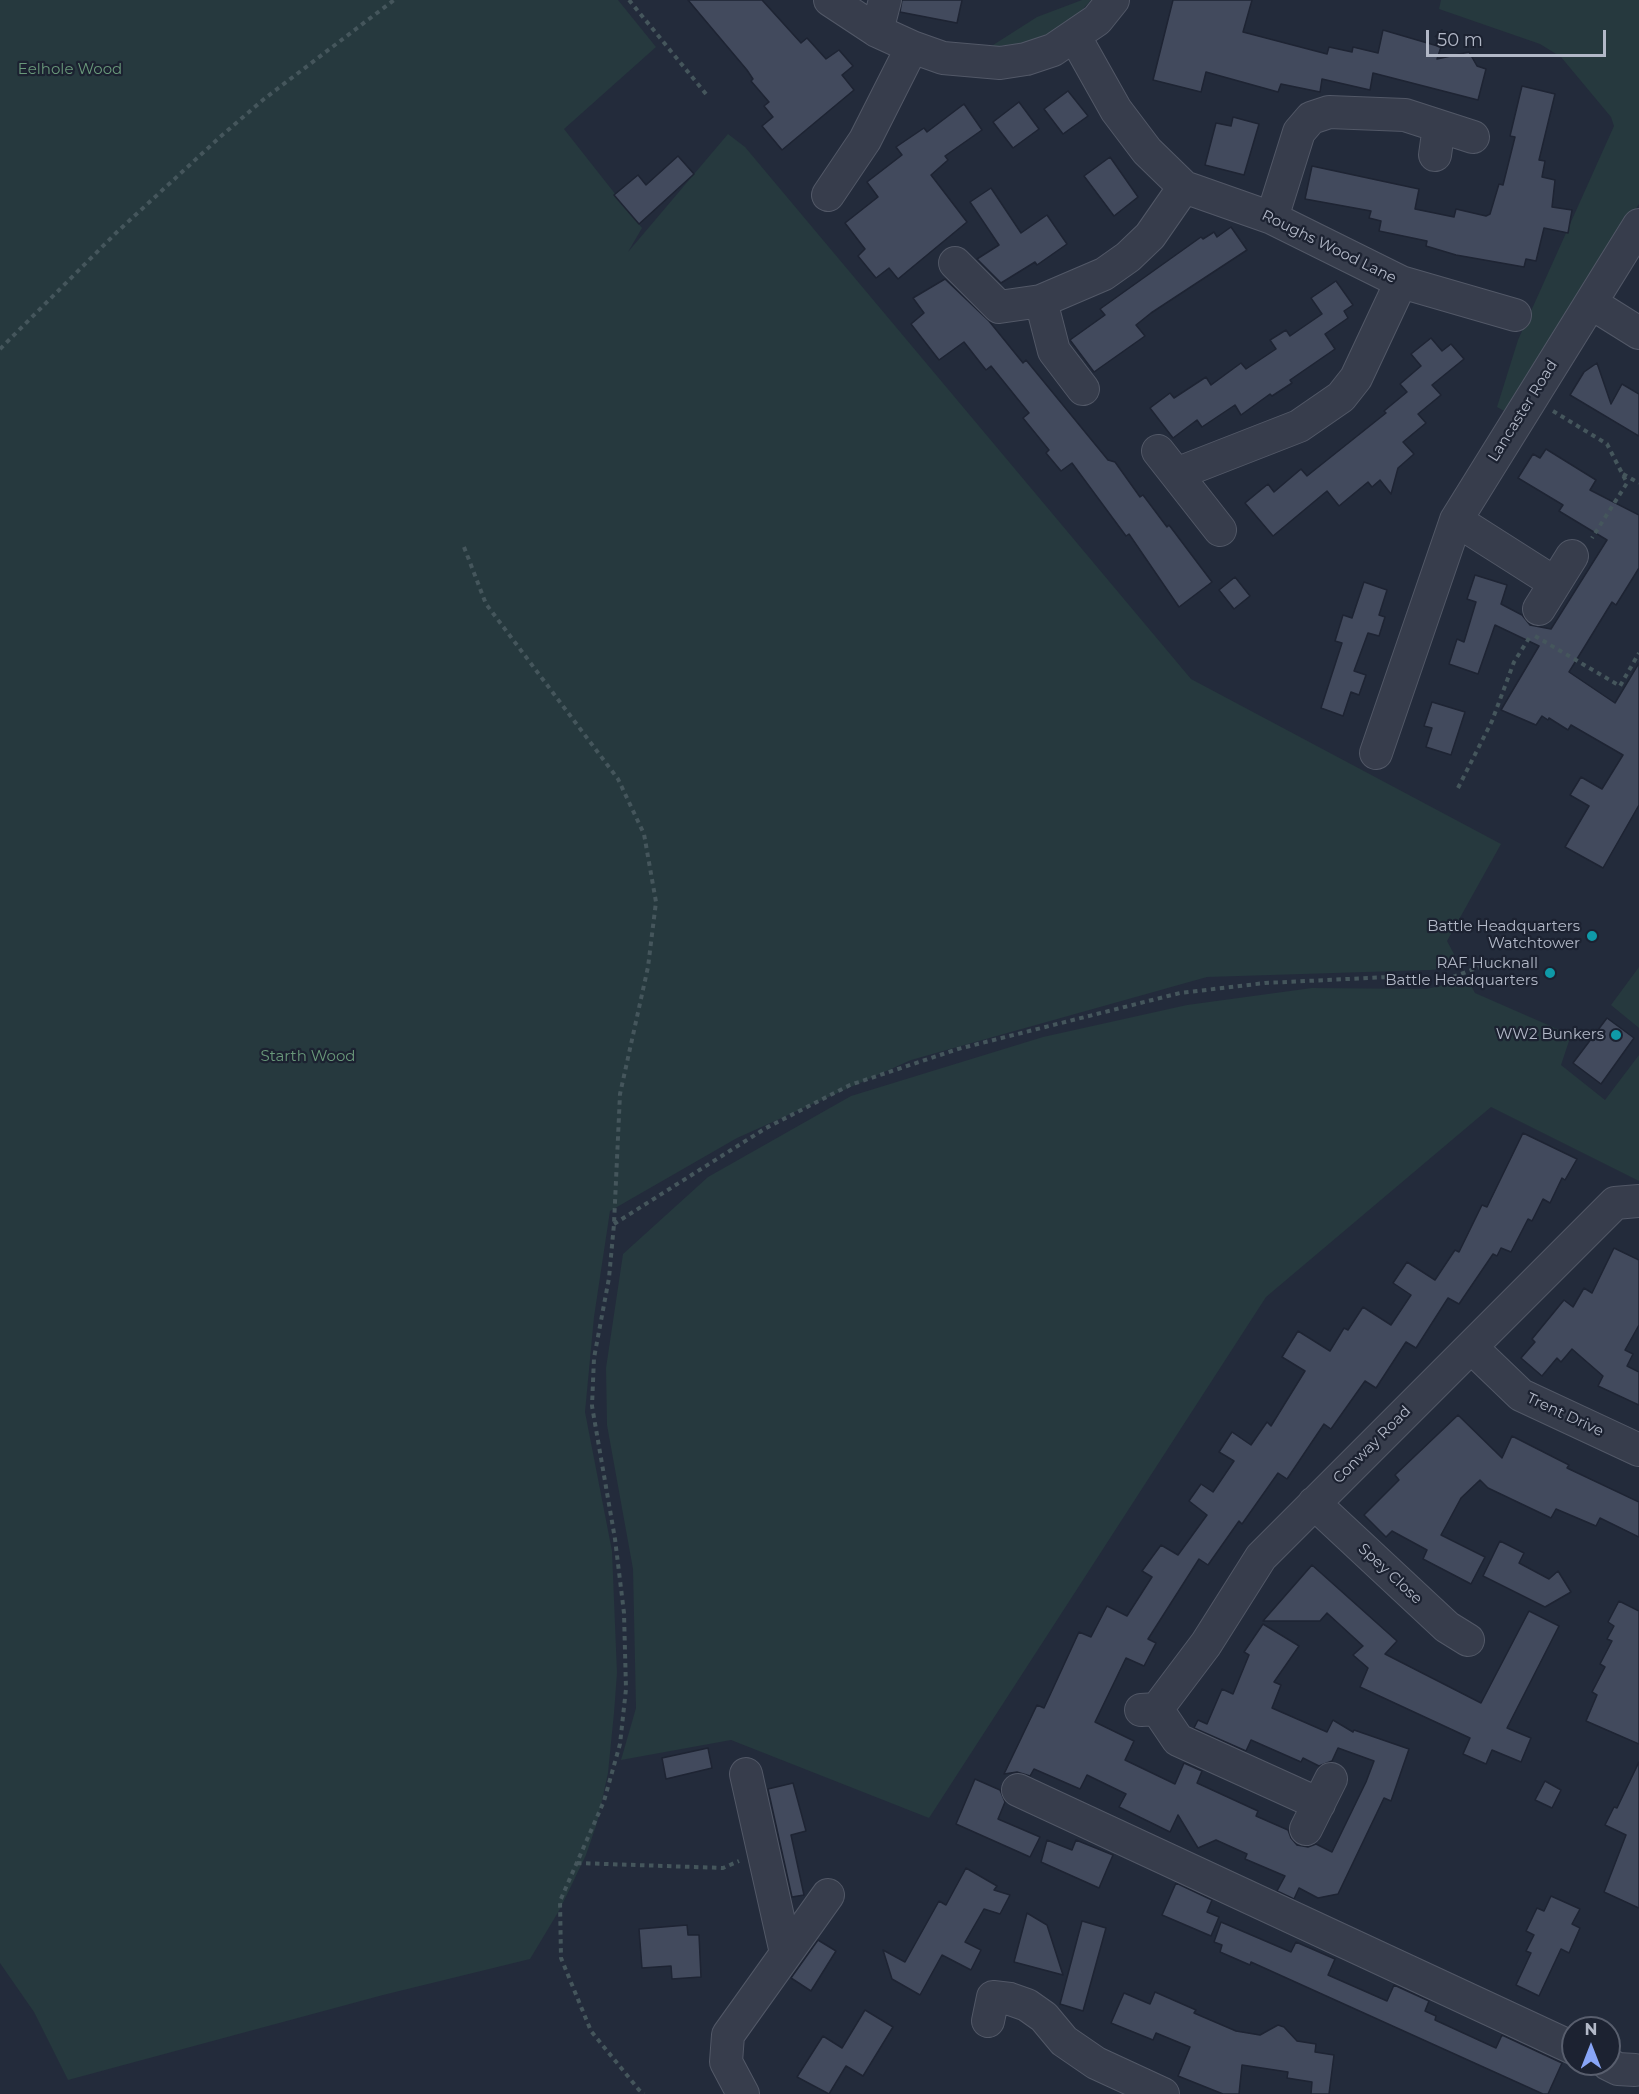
<!DOCTYPE html>
<style>
body{margin:0}
#map{position:relative;width:1639px;height:2094px;overflow:hidden;background:#232b3b;font-family:Montserrat,sans-serif}
canvas{display:block}
.north{position:absolute;left:1561px;top:2016px;width:60px;height:60px;box-sizing:border-box;background:#1c2231;border:2px solid #585e6d;border-radius:50%;rotate:0deg;font-size:16px;font-weight:700;line-height:24px;text-align:center;color:#b2b8c7}
.north::after{content:'';display:block;margin:auto;width:21px;height:27px;background:#88a5f7;clip-path:polygon(50% 0,100% 100%,50% 72%,0 100%)}
.scale{position:absolute;left:1426px;top:30px;width:180px;height:27px;box-sizing:border-box;border:3px solid #b2b8c7;border-top:0;padding-left:8px;font-size:18px;line-height:21px;white-space:nowrap;color:#b2b8c7;-webkit-text-stroke:4px #1c2231;paint-order:stroke}
</style>
<div id="map">
<canvas width="1639" height="2094"></canvas>
<div class="north">N</div>
<div class="scale">50 m</div>
</div>
<script>
const context = document.querySelector('canvas').getContext('2d');
context.lineJoin = 'round';
function paint(path, color) {
  context.fillStyle = color;
  context.fill(path, 'evenodd');
}
function toPath(rows) {
  const path = new Path2D();
  for (const r of rows) {
    path.moveTo(r[0], r[1]);
    for (let i = 2; i < r.length; i += 2) path.lineTo(r[i], r[i + 1]);
  }
  return path;
}
function stroke(path, color, width, dash) {
  context.strokeStyle = color;
  context.lineWidth = width;
  context.lineCap = dash ? 'butt' : 'round';
  context.setLineDash(dash || []);
  context.stroke(path);
}
function label(font, color, halo, rows, align = 'center') {
  context.font = font + ' Montserrat,sans-serif';
  context.lineWidth = 4.5;
  context.setLineDash([]);
  context.textBaseline = 'middle';
  context.strokeStyle = halo;
  context.fillStyle = color;
  for (const [text, x, y, turn = 0] of rows) {
    context.save();
    context.translate(x, y);
    context.rotate((+turn || 0) * Math.PI / 180);
    context.textAlign = isNaN(turn) ? turn : align;
    if (halo) context.strokeText(text, 0, 0);
    context.fillText(text, 0, 0);
    context.restore();
  }
}
paint(toPath([
 [0,0,618,0,656,47,564,129,642,228,628,252,728,134,745,147,1191,679,1501,844,1447,941,1461,967,1430,970,1207,977,911,1060,737,1138,610,1211,594,1317,585,1412,612,1551,617,1673,614,1713,608,1773,597,1823,586,1855,560,1909,530,1959,383,1995,68,2080,34,2012,0,1963],
 [1082,0,1091,0,1077,16,1050,33,1025,43,990,47,1037,17],
 [1441,0,1639,0,1639,204,1508,413,1497,407,1518,340,1614,126,1611,117,1561,57,1540,44,1439,9],
 [1639,967,1639,1028,1611,1005],
 [1468,980,1475,993,1571,1035,1561,1065,1605,1100,1639,1055,1639,1181,1491,1107,1266,1297,929,1818,731,1740,621,1760,636,1708,633,1569,607,1425,606,1368,623,1254,708,1177,851,1096,1043,1037,1187,1005,1312,988,1426,989]
]), '#26393e');
const building = toPath([
 [688,0,762,0,801,43,807,38,826,59,839,50,853,66,842,75,854,90,782,150,762,126,773,117,764,106,769,102,751,81,753,79,747,70,688,0],
 [902,0,962,0,957,23,900,12,902,0],
 [1173,0,1252,0,1243,32,1327,54,1329,47,1352,52,1353,47,1378,53,1383,30,1441,47,1437,59,1469,52,1477,66,1486,69,1478,100,1373,73,1370,90,1322,79,1320,92,1281,84,1278,92,1206,72,1201,92,1153,80,1173,0],
 [1522,86,1555,94,1539,160,1545,161,1542,177,1555,180,1552,207,1572,210,1568,233,1544,228,1536,261,1526,259,1524,267,1456,255,1426,246,1427,241,1379,231,1381,221,1369,218,1371,211,1305,199,1312,166,1419,189,1415,209,1454,217,1456,209,1486,216,1490,214,1499,184,1503,185,1515,137,1510,136,1522,86],
 [1068,91,1088,116,1063,134,1044,109,1068,91],
 [1019,102,1039,129,1013,148,993,122,1019,102],
 [964,104,982,130,945,156,948,160,931,175,967,222,898,279,889,268,876,278,858,256,865,249,845,223,878,197,867,182,902,155,896,147,924,128,927,132,964,104],
 [1233,117,1259,124,1244,175,1205,165,1216,123,1231,126,1233,117],
 [678,156,694,174,639,224,614,195,638,175,646,185,678,156],
 [1110,157,1138,197,1114,216,1084,176,1110,157],
 [991,188,1021,233,1047,215,1067,244,1037,265,1035,262,1001,283,977,259,999,245,970,202,991,188],
 [1231,227,1247,250,1151,313,1136,325,1145,336,1094,372,1070,340,1105,315,1100,309,1201,237,1203,239,1214,232,1217,237,1231,227],
 [945,279,989,321,1023,363,1026,360,1108,460,1115,462,1140,497,1143,495,1167,527,1169,525,1212,582,1179,607,1129,534,1126,536,1072,463,1061,471,1046,453,1049,450,1023,418,1029,413,991,366,986,370,964,342,939,360,911,324,924,313,913,298,945,279],
 [1336,281,1353,305,1344,311,1348,318,1325,334,1335,349,1290,380,1292,383,1272,396,1270,394,1241,415,1235,405,1202,427,1197,420,1173,438,1150,408,1170,393,1174,398,1206,377,1211,385,1241,363,1246,369,1276,349,1270,340,1286,330,1290,336,1322,314,1311,298,1336,281],
 [1431,338,1442,351,1451,344,1464,359,1432,385,1441,395,1418,414,1426,423,1403,442,1414,454,1398,468,1391,494,1380,480,1372,487,1368,482,1339,506,1327,491,1273,536,1245,503,1268,484,1274,492,1301,469,1307,476,1386,413,1384,411,1407,392,1400,384,1421,366,1411,354,1431,338],
 [1597,363,1611,404,1622,384,1639,394,1639,436,1570,395,1584,372,1597,363],
 [1546,449,1596,480,1590,490,1639,515,1639,568,1616,605,1612,602,1569,672,1615,703,1639,663,1639,805,1603,868,1565,847,1589,806,1570,795,1581,777,1602,789,1623,755,1571,725,1568,730,1549,718,1548,720,1542,716,1536,725,1501,710,1539,646,1495,625,1478,674,1449,664,1457,639,1464,642,1476,602,1467,599,1475,575,1507,585,1501,604,1522,615,1530,625,1551,629,1607,540,1559,511,1563,505,1518,478,1533,454,1540,458,1546,449],
 [1235,577,1250,596,1234,609,1219,590,1235,577],
 [1364,582,1387,590,1379,615,1385,617,1379,636,1368,633,1354,671,1366,675,1359,695,1351,692,1343,716,1321,708,1342,643,1335,641,1343,615,1352,618,1364,582],
 [1432,702,1465,712,1451,755,1426,747,1432,728,1424,726,1432,702],
 [1607,1018,1634,1038,1601,1084,1573,1063,1607,1018],
 [1523,1133,1577,1159,1565,1180,1562,1178,1550,1203,1543,1199,1532,1221,1528,1219,1511,1252,1501,1248,1497,1256,1493,1254,1459,1304,1448,1298,1416,1348,1406,1342,1376,1388,1365,1381,1331,1429,1324,1424,1287,1479,1278,1473,1242,1524,1239,1521,1208,1565,1199,1559,1148,1639,1156,1643,1144,1666,1126,1658,1095,1722,1134,1741,1125,1760,1175,1784,1184,1763,1202,1771,1197,1783,1258,1811,1256,1816,1288,1830,1291,1838,1297,1845,1308,1847,1316,1844,1332,1852,1366,1782,1374,1761,1338,1748,1332,1761,1319,1766,1303,1758,1301,1762,1251,1740,1246,1751,1194,1728,1198,1720,1207,1724,1222,1689,1233,1694,1249,1655,1244,1652,1263,1624,1299,1646,1274,1682,1281,1685,1272,1708,1327,1732,1333,1720,1353,1732,1354,1730,1409,1749,1391,1801,1384,1798,1338,1894,1318,1898,1299,1888,1294,1899,1277,1891,1285,1876,1245,1859,1247,1854,1216,1840,1198,1848,1178,1815,1170,1832,1119,1807,1126,1794,1087,1775,1080,1789,1034,1769,1030,1776,1017,1772,1004,1774,1037,1705,1044,1708,1079,1632,1091,1637,1107,1606,1127,1616,1152,1577,1142,1571,1161,1545,1178,1555,1207,1515,1189,1501,1201,1484,1213,1492,1234,1461,1219,1452,1232,1432,1251,1445,1267,1422,1271,1426,1305,1371,1282,1357,1298,1331,1330,1351,1344,1328,1348,1330,1363,1307,1391,1325,1411,1295,1393,1283,1407,1262,1435,1280,1455,1250,1459,1252,1482,1205,1487,1207,1523,1133],
 [1614,1248,1639,1260,1639,1325,1625,1350,1633,1354,1627,1366,1639,1372,1639,1405,1598,1386,1603,1376,1572,1349,1561,1362,1557,1358,1542,1376,1521,1358,1535,1342,1532,1339,1564,1300,1573,1307,1584,1288,1592,1293,1614,1248],
 [1458,1415,1502,1458,1512,1436,1569,1465,1567,1468,1639,1502,1639,1537,1600,1518,1596,1526,1556,1509,1551,1518,1488,1488,1480,1480,1461,1498,1441,1535,1485,1557,1471,1584,1423,1559,1427,1550,1392,1531,1386,1537,1364,1515,1399,1480,1395,1475,1458,1415],
 [1500,1541,1524,1553,1519,1563,1549,1579,1558,1571,1571,1592,1545,1607,1483,1576,1500,1541],
 [1312,1565,1397,1641,1385,1654,1481,1703,1529,1611,1559,1626,1507,1728,1531,1738,1521,1762,1492,1750,1486,1764,1463,1754,1470,1738,1360,1687,1368,1668,1353,1655,1363,1646,1327,1613,1320,1621,1263,1621,1312,1565],
 [1619,1601,1639,1611,1639,1744,1586,1721,1597,1695,1592,1692,1605,1667,1600,1664,1612,1641,1607,1639,1614,1626,1608,1622,1619,1601],
 [708,1748,712,1768,666,1779,662,1758,708,1748],
 [1639,1762,1639,1908,1604,1892,1626,1835,1605,1825,1614,1807,1617,1808,1639,1762],
 [975,1779,1000,1790,1005,1802,998,1819,1040,1837,1030,1857,956,1824,975,1779],
 [1545,1781,1561,1790,1552,1808,1535,1800,1545,1781],
 [793,1783,806,1831,791,1835,804,1895,792,1897,768,1789,793,1783],
 [1047,1840,1072,1850,1076,1840,1113,1855,1099,1888,1041,1862,1047,1840],
 [966,1868,997,1886,994,1890,1010,1895,1000,1914,984,1909,965,1942,981,1950,971,1970,942,1955,920,1995,892,1979,883,1950,905,1962,939,1901,946,1905,966,1868],
 [1176,1883,1212,1900,1207,1912,1219,1917,1211,1936,1162,1915,1176,1883],
 [1551,1896,1580,1909,1572,1924,1580,1928,1569,1953,1561,1949,1539,1996,1516,1985,1531,1953,1526,1951,1534,1935,1526,1931,1537,1908,1544,1911,1551,1896],
 [1027,1913,1047,1925,1063,1975,1014,1962,1027,1913],
 [1082,1921,1106,1928,1083,2011,1060,2004,1082,1921],
 [1221,1922,1291,1952,1296,1942,1335,1959,1328,1975,1387,2001,1394,1985,1429,2001,1425,2011,1436,2016,1435,2020,1496,2048,1502,2035,1562,2063,1548,2094,1543,2094,1251,1962,1250,1965,1220,1952,1222,1945,1214,1942,1221,1922],
 [687,1925,688,1935,699,1935,701,1977,672,1979,671,1966,642,1968,639,1929,687,1925],
 [818,1940,836,1951,811,1991,791,1978,818,1940],
 [1155,1992,1196,2010,1194,2013,1236,2031,1260,2035,1278,2025,1284,2027,1297,2041,1316,2044,1315,2052,1334,2055,1329,2094,1311,2094,1312,2082,1287,2078,1288,2072,1242,2065,1239,2094,1223,2094,1178,2076,1190,2047,1156,2033,1153,2040,1111,2023,1124,1993,1150,2004,1155,1992],
 [865,2010,893,2027,863,2076,846,2066,829,2094,797,2077,823,2036,842,2048,865,2010]
]);
paint(building, '#424a5d');
stroke(building, '#1e2433', 1.5);
const minor = toPath([
 [830,0,877,31,912,47,943,58,1000,63,1026,59,1053,50,1097,20,1113,0],
 [877,31,885,0],
 [1075,37,1116,110,1147,151,1184,187,1272,218,1401,282,1515,315],
 [1435,155,1439,126],
 [828,195,865,140,912,47],
 [1272,218,1299,132,1311,118,1329,112,1405,115,1473,137],
 [955,263,999,307,1041,301,1104,274,1128,257,1150,236,1184,187],
 [1041,301,1054,351,1083,389],
 [1591,303,1639,333],
 [1158,451,1220,530],
 [1176,474,1299,426,1341,397,1356,378,1401,282],
 [1456,520,1555,583],
 [1539,609,1572,556],
 [1376,753,1456,520,1639,225],
 [1471,1347,1521,1395,1639,1450],
 [1314,1503,1447,1627,1468,1640],
 [1157,1709,1206,1644,1261,1557,1615,1203,1639,1201],
 [1141,1710,1157,1709,1178,1740,1319,1804],
 [746,1774,786,1953],
 [1018,1790,1573,2048],
 [1306,1829,1331,1779],
 [988,2021,993,1997,1010,1999,1027,2005,1044,2017,1064,2041,1096,2063,1163,2094],
 [1608,2064,1618,2069,1635,2070],
 [743,2094,726,2062,728,2035,828,1895]
]);
stroke(minor, '#525867', 34);
stroke(toPath([
 [629,0,706,94],
 [0,349,117,232,220,137,264,99,394,0],
 [1553,411,1607,444,1627,483,1592,538],
 [1623,474,1639,483],
 [464,547,486,604,618,779,644,834,656,902,648,967,620,1094,614,1224,609,1278,594,1358,592,1406,615,1539,624,1613,626,1689,620,1744,604,1801,560,1901,561,1958,591,2031,639,2090,644,2094],
 [1535,636,1620,686,1639,653],
 [1458,788,1492,721,1514,662,1531,635],
 [614,1224,766,1128,850,1085,958,1049,1180,993,1265,983,1389,977,1445,980,1490,963],
 [577,1863,723,1868,739,1861]
]), '#45565c', 4, [4.5, 4.5]);
stroke(minor, '#373d4c', 32);
for (const [x, y, r, color] of [
 [1592,936,6,"#0f9aa8"],
 [1550,973,6,"#0f9aa8"],
 [1616,1035,6,"#0f9aa8"]
]) {
  const dot = new Path2D();
  dot.arc(x, y, r, 0, 2 * Math.PI);
  context.fillStyle = color;
  context.fill(dot);
  stroke(dot, '#1c2231', 2);
}
label('15px', '#69987a', '#1c2231', [
 ["Eelhole Wood",70,70],
 ["Starth Wood",308,1057]
]);
label('15px', '#b2b8c7', '#1c2231', [
 ["Roughs Wood Lane",1329,247,26],
 ["Lancaster Road",1523,411,-58],
 ["Trent Drive",1565,1415,25],
 ["Conway Road",1372,1445,-45],
 ["Spey Close",1390,1574,43]
]);
label('15px', '#b2b8c7', '#1c2231', [
 ["Battle Headquarters",1580,927],
 ["Watchtower",1580,944],
 ["RAF Hucknall",1538,964],
 ["Battle Headquarters",1538,981],
 ["WW2 Bunkers",1604,1035]
], 'right');
</script>
